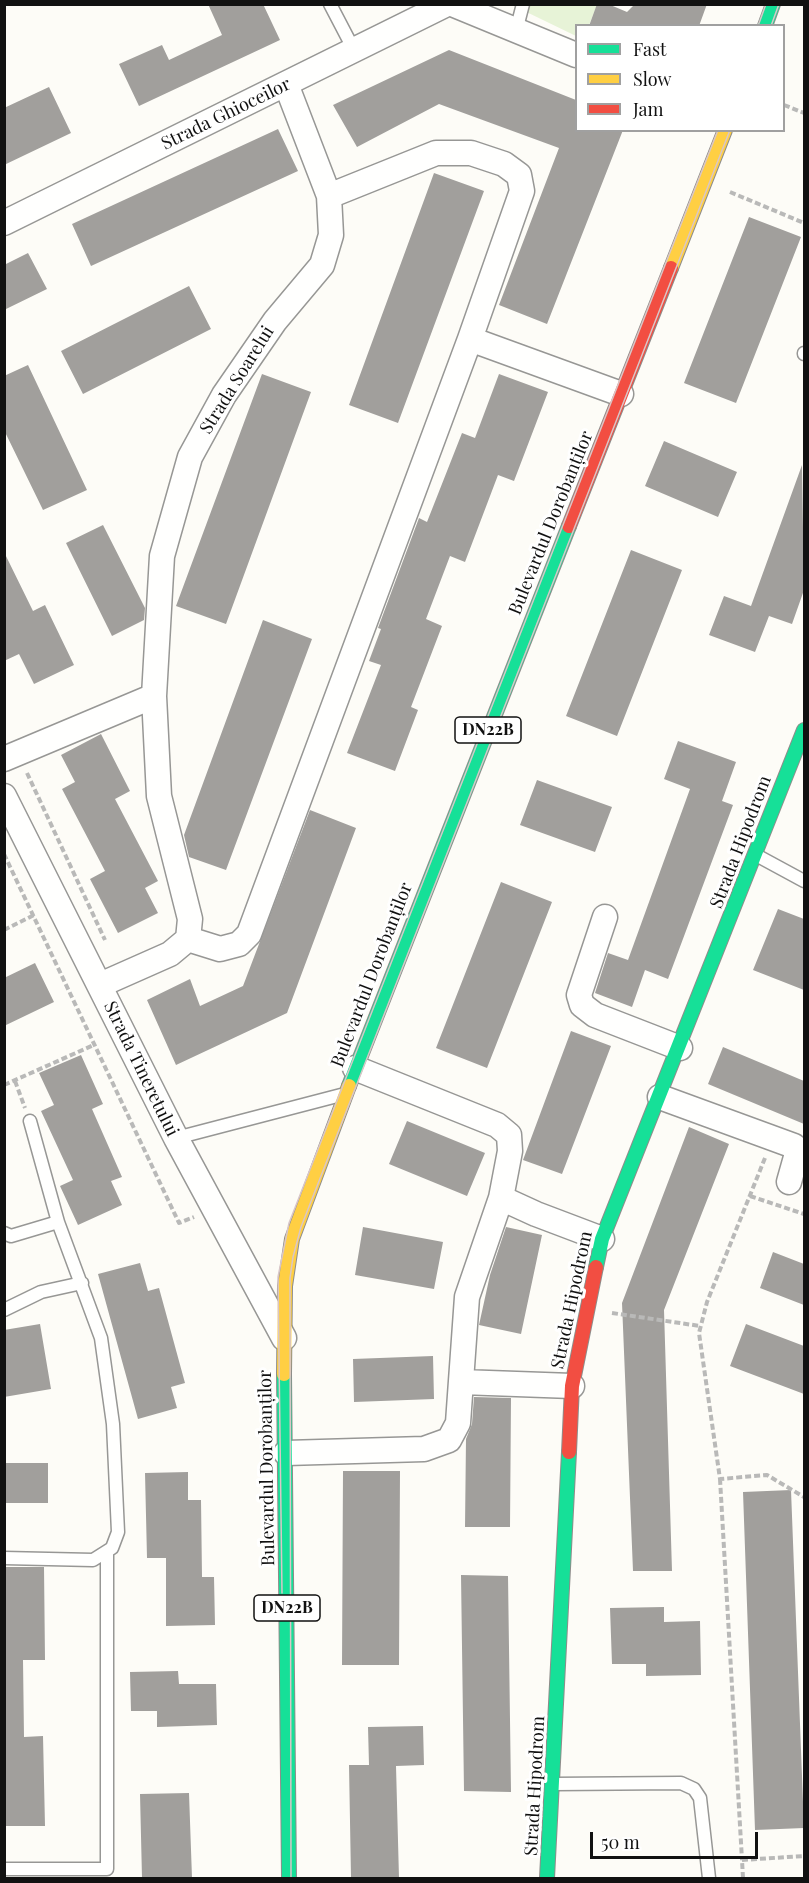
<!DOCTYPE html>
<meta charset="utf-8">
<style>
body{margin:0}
#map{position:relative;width:809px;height:1883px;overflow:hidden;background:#fdfcf7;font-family:"Playfair Display",serif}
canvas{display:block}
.frame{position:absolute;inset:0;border:6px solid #111;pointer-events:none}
.legend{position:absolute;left:575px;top:24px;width:210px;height:108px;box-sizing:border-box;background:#fff;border:2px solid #a0a0a0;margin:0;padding:8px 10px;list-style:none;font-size:18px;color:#111}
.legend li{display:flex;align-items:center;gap:12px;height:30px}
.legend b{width:30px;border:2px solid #a0a0a0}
.scale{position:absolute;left:590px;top:1832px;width:168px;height:27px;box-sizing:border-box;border:3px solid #111;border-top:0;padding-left:8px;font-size:18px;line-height:21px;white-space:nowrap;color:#111;-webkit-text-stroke:4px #fff;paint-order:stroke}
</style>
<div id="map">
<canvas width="809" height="1883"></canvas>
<div class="frame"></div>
<ul class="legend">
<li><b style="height:8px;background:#16e098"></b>Fast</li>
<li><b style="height:8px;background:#ffcf43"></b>Slow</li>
<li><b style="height:8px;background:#f24e42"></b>Jam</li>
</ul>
<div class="scale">50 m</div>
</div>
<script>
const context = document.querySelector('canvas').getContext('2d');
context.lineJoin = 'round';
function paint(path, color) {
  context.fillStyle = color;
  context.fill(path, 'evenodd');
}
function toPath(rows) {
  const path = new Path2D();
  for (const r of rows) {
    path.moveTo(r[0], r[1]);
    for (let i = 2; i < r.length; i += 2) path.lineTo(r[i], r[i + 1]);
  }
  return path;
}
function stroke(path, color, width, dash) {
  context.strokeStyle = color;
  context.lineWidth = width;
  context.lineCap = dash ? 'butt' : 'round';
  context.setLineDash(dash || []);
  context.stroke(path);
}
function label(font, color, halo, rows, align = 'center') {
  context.font = font + ' "Playfair Display",serif';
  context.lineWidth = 6;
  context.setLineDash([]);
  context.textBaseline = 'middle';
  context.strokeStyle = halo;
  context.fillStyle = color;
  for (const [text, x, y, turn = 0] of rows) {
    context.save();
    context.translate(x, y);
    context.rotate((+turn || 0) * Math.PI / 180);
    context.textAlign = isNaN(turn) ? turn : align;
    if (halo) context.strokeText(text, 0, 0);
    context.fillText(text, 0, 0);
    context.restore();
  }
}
paint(toPath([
 [512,5,597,5,589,25,576,26,576,36]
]), '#e7f3d7');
paint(toPath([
 [208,4,263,4,280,40,139,106,119,64,162,45,169,60,222,35],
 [597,4,608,4,627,12,635,4,707,4,699,26,589,26],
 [449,50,576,100,576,130,623,130,547,324,499,305,559,148,439,104,357,147,333,105],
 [49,87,71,133,4,165,4,108],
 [278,129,298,171,91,266,72,224],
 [434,173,484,191,398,423,349,405],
 [749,217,801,237,736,403,684,383],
 [28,253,47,289,4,310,4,265],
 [189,286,211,329,83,394,61,351],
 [28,365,87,490,43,510,4,430,4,376],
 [262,374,311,392,226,624,176,606],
 [499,374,548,392,514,481,498,475,465,562,450,556,426,619,442,626,411,707,418,710,395,771,347,753,381,665,369,661,381,629,378,628,419,518,427,522,462,433,475,438],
 [664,441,737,472,718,517,645,486],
 [802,465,804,590,792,624,769,616,755,652,709,635,724,596,751,606],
 [103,525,145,608,144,620,112,636,66,543],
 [631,550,682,570,617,736,566,716],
 [4,552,33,611,45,605,74,665,34,684,19,654,4,661],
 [263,620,312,639,226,870,189,857,184,835],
 [101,734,130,791,115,799,158,881,145,888,158,913,118,933,90,879,105,871,62,789,75,782,61,755],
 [678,741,736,762,722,801,733,805,668,979,645,970,632,1007,595,993,608,953,628,960,690,789,664,779],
 [537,780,612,807,595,852,520,825],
 [310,810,356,828,287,1013,176,1065,147,1000,190,979,200,1006,243,986],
 [501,882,552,902,487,1068,436,1048],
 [778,909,804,919,804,990,753,970],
 [35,963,54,1002,4,1026,4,978],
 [571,1031,611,1046,562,1174,523,1160],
 [723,1047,804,1081,804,1124,708,1084],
 [81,1055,103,1104,92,1109,122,1177,111,1181,122,1205,78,1225,60,1186,73,1180,41,1111,54,1105,39,1073],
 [407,1121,485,1153,467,1196,389,1164],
 [689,1127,729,1144,664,1310,672,1571,633,1571,622,1303],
 [363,1227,443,1242,434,1289,355,1275],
 [506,1227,542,1235,521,1334,479,1325,490,1275],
 [773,1252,804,1264,804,1305,760,1288],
 [140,1263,148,1291,159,1288,185,1383,171,1387,177,1408,138,1419,98,1274],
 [40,1324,51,1389,4,1397,4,1330],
 [746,1324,804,1346,804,1394,730,1366],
 [433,1356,434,1399,354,1402,353,1359],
 [474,1397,511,1398,510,1527,465,1527,466,1439,472,1424],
 [4,1463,48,1463,48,1503,4,1503],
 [343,1471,400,1471,399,1665,342,1665],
 [188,1472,188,1500,201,1500,202,1577,214,1577,215,1625,166,1626,166,1558,147,1558,145,1473],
 [791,1490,804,1828,755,1830,743,1492],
 [4,1567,44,1567,45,1660,23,1660,24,1737,43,1736,45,1826,4,1826],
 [461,1575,508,1576,511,1792,464,1791],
 [664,1607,664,1622,700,1621,701,1675,646,1676,646,1664,612,1664,610,1608],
 [178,1671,179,1684,216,1684,217,1725,157,1727,157,1711,131,1711,130,1672],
 [423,1726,424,1765,396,1766,399,1878,351,1878,349,1765,369,1765,368,1727],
 [189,1793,192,1878,142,1878,140,1794]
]), '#a19f9c');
const lane = toPath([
 [330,4,354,50],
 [516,31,523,4],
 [804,353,804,354],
 [756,855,804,881],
 [176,1138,341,1095],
 [4,1233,11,1236,58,1222],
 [4,1310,41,1292,82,1283],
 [4,1558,93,1560,112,1548,118,1532,113,1424,101,1338,58,1222,30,1121],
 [554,1784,681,1783,694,1789,700,1798,709,1878],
 [4,1869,107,1869,107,1554]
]);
const street = toPath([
 [452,4,576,55],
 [4,223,447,4],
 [470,339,621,394],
 [4,759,154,696],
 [4,796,176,1138,284,1338],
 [605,917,579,995,582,1005,595,1015,680,1048],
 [188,939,220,949,239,944,249,934,470,339,522,191,519,175,504,164,471,153,436,153,329,196],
 [100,985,170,954,188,939,190,919,159,796,154,696,162,556,190,457,224,395,275,321,322,265,331,235,329,196,286,84],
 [355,1068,497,1125,509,1135,510,1151,501,1198,536,1214,602,1239],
 [660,1097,794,1146,798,1150,789,1182],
 [461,1382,572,1386],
 [286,1453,424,1449,449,1440,458,1423,467,1297,501,1198]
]);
const fast = toPath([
 [765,26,773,4],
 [349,1086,569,526],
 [596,1267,602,1239,804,730],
 [284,1374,289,1878],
 [547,1878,569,1452]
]);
const slow = toPath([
 [671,268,725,130],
 [284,1374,285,1286,292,1239,349,1086]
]);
const jam = toPath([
 [569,526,671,268],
 [569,1452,572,1386,596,1267]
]);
stroke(lane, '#979795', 15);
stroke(street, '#979795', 27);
stroke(fast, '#8e8d8b', 16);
stroke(slow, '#8e8d8b', 16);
stroke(jam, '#8e8d8b', 16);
stroke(toPath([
 [784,105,804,113],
 [730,192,804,223],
 [27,773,105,940],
 [4,854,179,1223,194,1217],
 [4,930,34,915],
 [15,1081,25,1108],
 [4,1085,96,1044],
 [765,1158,707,1302,699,1333,720,1479,767,1475,804,1497],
 [750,1196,804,1214],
 [612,1313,700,1326],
 [720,1479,742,1860],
 [743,1878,742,1860,804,1856]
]), '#b9b9b8', 4, [6, 3]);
stroke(lane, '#fffffe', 12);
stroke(street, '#fffffe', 24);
stroke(fast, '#16e098', 14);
stroke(slow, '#ffcf43', 14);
stroke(jam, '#f24e42', 14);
stroke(toPath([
 [758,26,766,4],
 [771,26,779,4],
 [282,1593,278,1277,289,1223,718,130],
 [291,1878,290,1278,293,1257,301,1227,730,130]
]), '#d9c6c7', 1.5);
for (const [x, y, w] of [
 [488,730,66],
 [287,1608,66]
]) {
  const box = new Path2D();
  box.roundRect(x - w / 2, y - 13, w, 26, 4.5);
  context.fillStyle = '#fff';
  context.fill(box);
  stroke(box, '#111', 1.5);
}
label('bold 16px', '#111', null, [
 ["DN22B",488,730],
 ["DN22B",287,1608]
]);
label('18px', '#111', '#fff', [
 ["Strada Ghioceilor",226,114,-26],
 ["Strada Soarelui",237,380,-58],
 ["Bulevardul Dorobanților",551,523,-68],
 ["Strada Hipodrom",741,842,-69],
 ["Bulevardul Dorobanților",372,975,-69],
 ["Strada Tineretului",141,1069,64],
 ["Strada Hipodrom",572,1300,-78],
 ["Bulevardul Dorobanților",267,1468,-91],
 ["Strada Hipodrom",535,1786,-87]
]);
</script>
